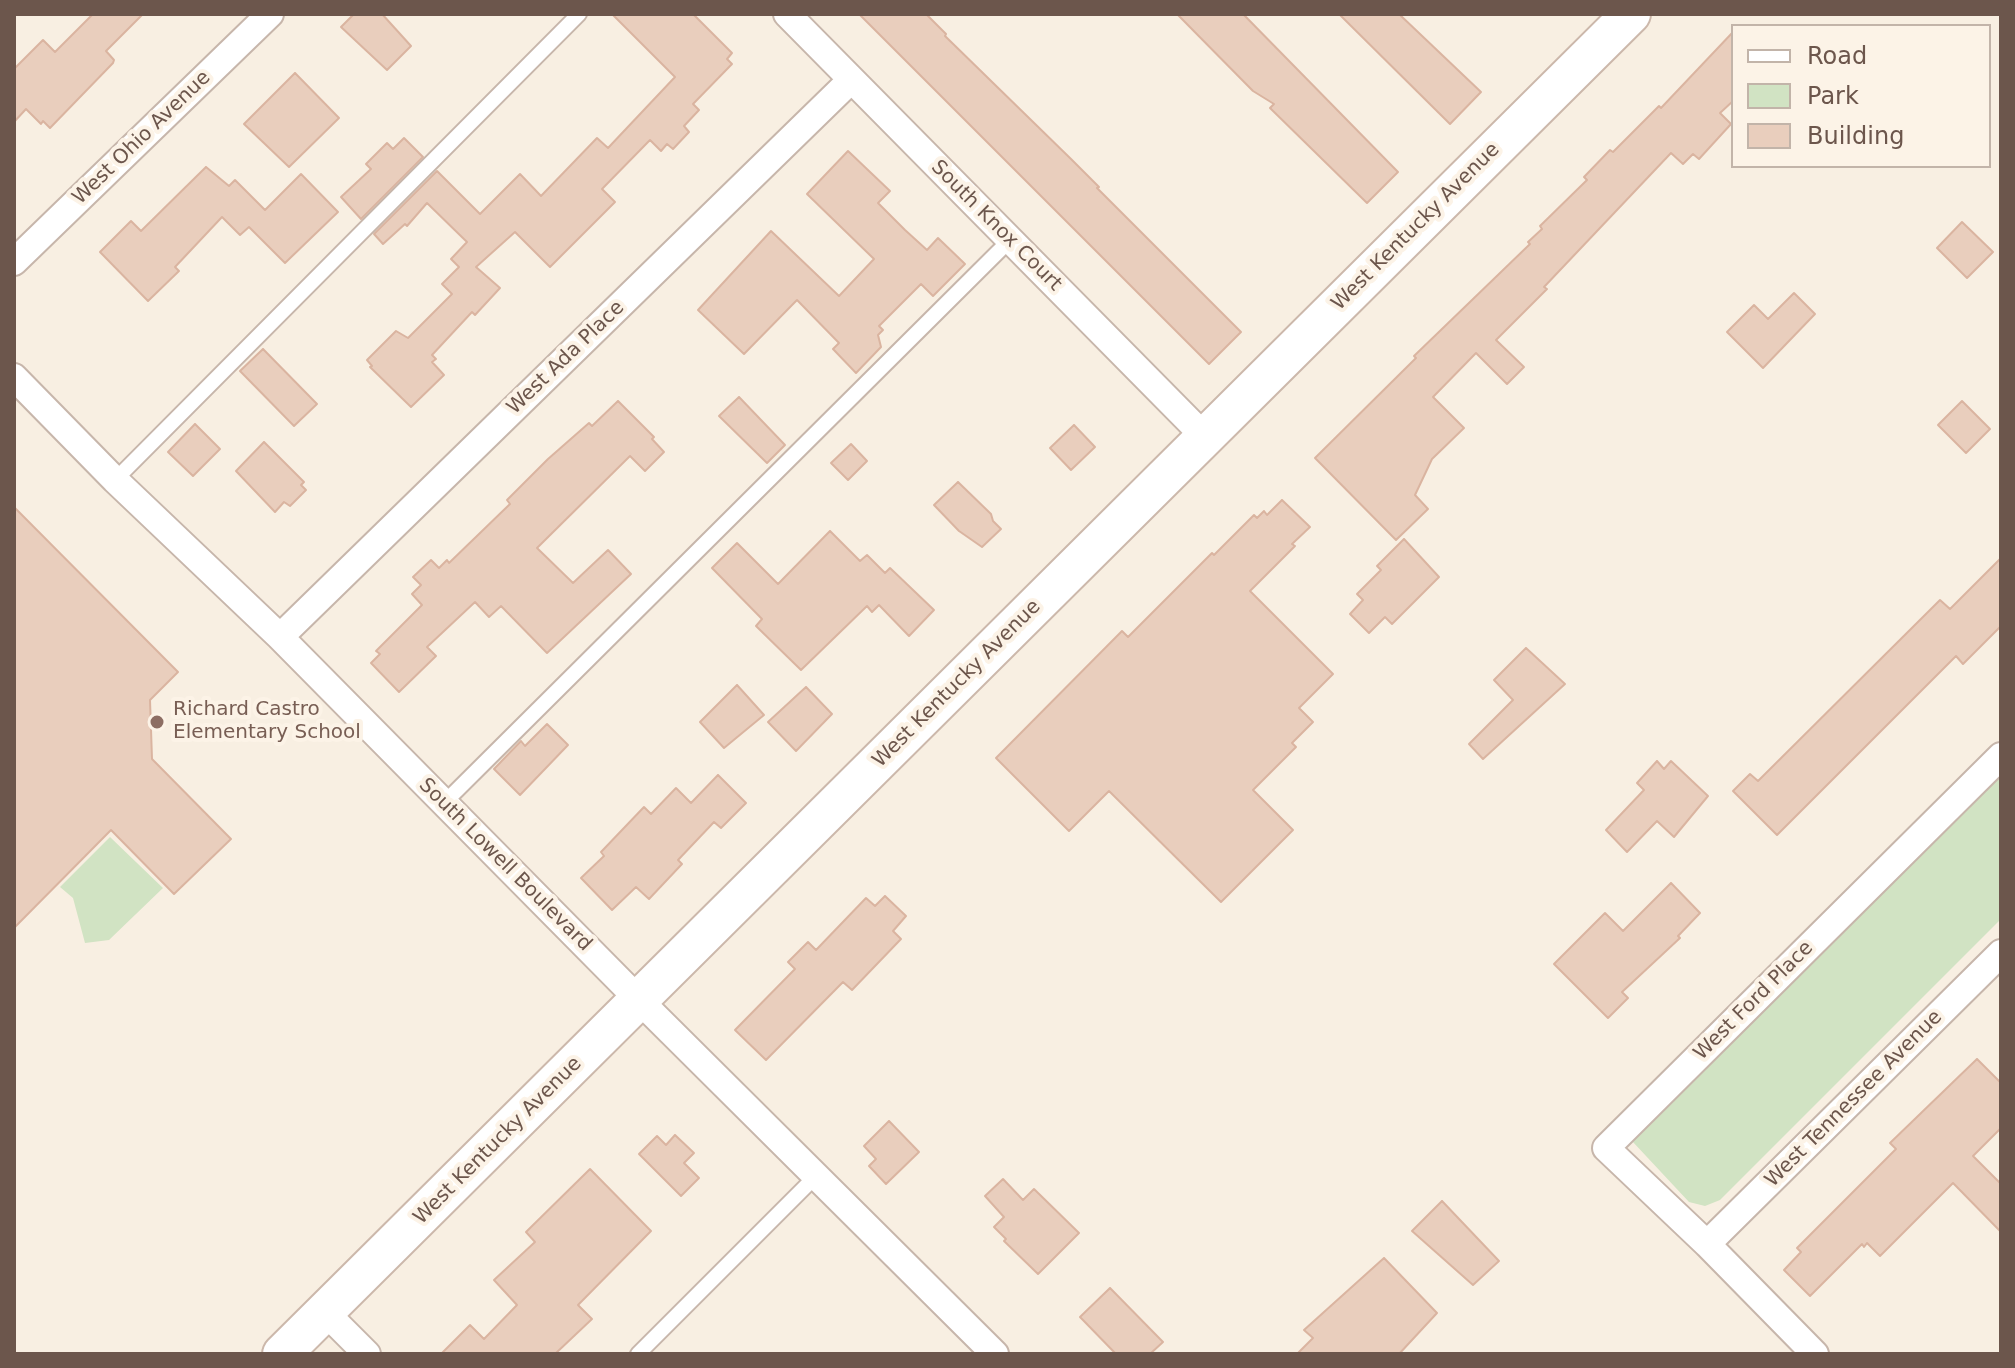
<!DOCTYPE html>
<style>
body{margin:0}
#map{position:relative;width:2015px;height:1368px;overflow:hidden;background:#f8efe2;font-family:"DejaVu Sans",sans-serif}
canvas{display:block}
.frame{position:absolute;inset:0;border:16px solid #6c564c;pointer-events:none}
.legend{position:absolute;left:1731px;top:24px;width:260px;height:144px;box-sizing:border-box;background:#fcf3e7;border:2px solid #c2b4a9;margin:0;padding:10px 14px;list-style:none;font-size:24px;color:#6c564c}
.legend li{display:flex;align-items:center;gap:16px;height:40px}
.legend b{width:40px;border:2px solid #c2b4a9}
</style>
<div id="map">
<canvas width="2015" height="1368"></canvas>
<div class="frame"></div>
<ul class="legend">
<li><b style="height:10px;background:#fff"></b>Road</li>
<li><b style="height:22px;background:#d1e3c3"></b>Park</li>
<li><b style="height:22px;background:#e9cebd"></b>Building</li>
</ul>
</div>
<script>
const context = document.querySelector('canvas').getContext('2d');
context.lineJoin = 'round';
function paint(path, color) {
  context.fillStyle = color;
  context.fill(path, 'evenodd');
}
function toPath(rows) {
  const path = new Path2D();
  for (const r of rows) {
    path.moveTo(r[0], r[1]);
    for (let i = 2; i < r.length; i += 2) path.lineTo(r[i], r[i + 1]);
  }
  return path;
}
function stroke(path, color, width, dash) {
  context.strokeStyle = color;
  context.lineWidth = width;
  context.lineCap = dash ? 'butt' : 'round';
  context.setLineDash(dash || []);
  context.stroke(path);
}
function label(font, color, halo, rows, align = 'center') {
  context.font = font + ' "DejaVu Sans",sans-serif';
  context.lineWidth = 8;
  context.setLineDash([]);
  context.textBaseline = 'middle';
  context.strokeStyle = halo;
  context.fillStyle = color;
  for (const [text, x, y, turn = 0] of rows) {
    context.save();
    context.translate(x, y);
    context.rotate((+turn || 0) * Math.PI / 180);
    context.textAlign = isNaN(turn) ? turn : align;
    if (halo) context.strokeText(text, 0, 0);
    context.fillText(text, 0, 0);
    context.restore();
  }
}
paint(toPath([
 [2001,759,2001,919,1720,1200,1705,1206,1689,1202,1632,1141],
 [110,837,163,888,109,940,85,943,73,898,60,887]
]), '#d1e3c3');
const building = toPath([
 [93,14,143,14,106,51,114,60,113,63,50,128,43,121,41,124,26,109,14,122,14,69,43,40,55,52,93,14],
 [354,14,382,14,411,46,387,70,341,27,354,14],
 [612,14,693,14,732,53,727,59,732,64,693,104,699,110,684,126,689,132,673,149,667,144,661,151,650,140,602,189,615,202,550,267,515,232,476,267,500,288,475,315,472,312,432,355,436,359,432,362,444,375,411,407,370,367,372,366,367,360,396,331,408,338,452,294,442,284,459,267,451,259,467,242,427,203,407,226,405,224,383,244,374,234,437,171,480,214,520,174,541,196,597,138,608,148,675,77,612,14],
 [859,14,926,14,946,34,945,36,1071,159,1099,187,1097,188,1241,332,1209,364,859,14],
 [1177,14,1243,14,1398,172,1367,203,1270,108,1274,104,1253,91,1177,14],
 [1339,14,1399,14,1481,92,1450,124,1339,14],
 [1733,32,1733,101,1720,113,1731,124,1699,159,1693,154,1683,164,1671,153,1544,287,1547,289,1496,340,1524,367,1507,384,1476,353,1433,397,1464,428,1432,459,1415,495,1428,509,1396,540,1315,458,1416,358,1414,356,1530,244,1528,242,1542,229,1540,226,1587,180,1584,177,1610,150,1613,152,1659,106,1661,108,1733,32],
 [295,73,339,118,289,167,244,124,295,73],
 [404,138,423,157,361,219,341,197,371,169,366,164,387,143,393,149,404,138],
 [848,151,890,191,878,203,905,230,927,250,938,238,965,264,933,296,921,284,879,326,883,330,878,335,881,347,856,373,833,349,839,343,797,300,744,354,698,310,771,231,839,296,874,259,807,194,848,151],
 [206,167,229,186,235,180,265,210,301,174,338,212,285,263,249,227,240,235,222,217,175,267,179,271,148,301,100,252,131,221,141,231,206,167],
 [1962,222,1993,252,1967,278,1937,248,1962,222],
 [1794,293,1815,314,1763,368,1727,332,1754,305,1768,319,1794,293],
 [263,349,317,404,294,426,240,371,263,349],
 [739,397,785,445,767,463,719,416,739,397],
 [618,401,654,437,652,439,664,452,645,471,630,456,537,548,573,583,608,550,631,574,547,653,501,606,489,617,475,602,427,647,436,656,399,692,371,663,380,654,376,651,422,605,412,594,421,585,413,577,431,560,439,568,447,560,449,563,510,504,507,500,548,459,589,423,592,426,618,401],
 [1962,401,1990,429,1966,453,1938,425,1962,401],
 [195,424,220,449,193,476,168,452,195,424],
 [1074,425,1095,447,1071,470,1050,448,1074,425],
 [264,442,304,482,301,485,306,490,290,506,284,502,275,512,236,471,264,442],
 [851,444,867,461,848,480,831,463,851,444],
 [958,482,991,514,993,521,1001,529,982,547,959,531,934,505,958,482],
 [1282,500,1310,527,1292,544,1295,546,1250,591,1333,674,1299,708,1313,722,1292,743,1296,747,1253,790,1293,830,1221,902,1109,791,1069,831,996,758,1122,631,1128,637,1212,553,1214,555,1254,515,1257,518,1264,511,1267,515,1282,500],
 [14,507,178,672,150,700,152,759,231,839,174,894,111,830,14,928,14,507],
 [830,531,860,561,867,555,885,573,890,568,934,610,909,636,879,605,872,612,867,606,801,670,756,626,762,619,712,568,737,543,778,584,830,531],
 [1404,539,1439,577,1392,624,1385,617,1369,633,1350,614,1363,600,1357,594,1381,570,1377,566,1404,539],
 [2001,558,2001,626,1963,664,1956,656,1777,835,1733,791,1750,774,1758,781,1940,600,1950,609,2001,558],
 [1526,648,1565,684,1483,759,1469,744,1513,700,1494,680,1526,648],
 [737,685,764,715,724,748,700,722,737,685],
 [806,687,832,714,796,751,768,722,806,687],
 [547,724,568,745,520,795,494,769,521,741,525,746,547,724],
 [1657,761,1664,769,1671,761,1708,796,1674,837,1657,821,1627,852,1606,830,1644,790,1637,783,1657,761],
 [718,775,746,803,721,828,714,822,678,860,682,864,649,899,636,887,612,910,581,878,604,856,601,852,644,807,651,814,676,788,691,803,718,775],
 [1671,883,1700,913,1678,936,1680,938,1622,992,1628,998,1608,1018,1554,964,1605,913,1623,931,1671,883],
 [885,896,906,916,893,931,901,939,852,990,843,982,766,1060,735,1030,795,969,788,962,808,942,816,950,866,898,875,906,885,896],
 [1977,1059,2001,1083,2001,1128,1973,1156,2001,1184,2001,1232,1953,1183,1880,1256,1867,1243,1864,1247,1862,1244,1810,1296,1784,1270,1801,1252,1797,1248,1896,1149,1890,1143,1977,1059],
 [889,1121,919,1152,886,1184,869,1166,876,1159,864,1146,889,1121],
 [675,1135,694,1153,684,1163,699,1178,681,1196,639,1154,657,1136,666,1145,675,1135],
 [590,1169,651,1231,578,1305,592,1319,555,1354,441,1354,470,1325,484,1339,517,1305,494,1280,535,1242,526,1232,590,1169],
 [1003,1179,1023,1200,1034,1189,1079,1233,1038,1274,1004,1241,1006,1239,994,1227,1004,1217,985,1196,1003,1179],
 [1442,1201,1499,1261,1473,1285,1412,1231,1442,1201],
 [1384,1258,1437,1313,1399,1354,1297,1354,1313,1338,1304,1330,1384,1258],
 [1110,1288,1163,1342,1150,1354,1116,1354,1080,1317,1110,1288]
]);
paint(building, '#e9cebd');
stroke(building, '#dab4a0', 2);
const lane = toPath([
 [115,480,579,14],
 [444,803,1010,240],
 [638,1354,816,1176]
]);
const street = toPath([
 [787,14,1205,437],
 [14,262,270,14],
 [14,377,115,480,280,637,640,1001,995,1354],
 [280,637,851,80],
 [1707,1244,2001,953],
 [325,1312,367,1354],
 [1815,1354,1707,1244,1606,1148,2001,756]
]);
const secondary = toPath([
 [282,1354,1631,14]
]);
stroke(lane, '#c7b6ab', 18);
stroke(street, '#c7b6ab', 30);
stroke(secondary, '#ccb8ab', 42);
stroke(lane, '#fff', 14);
stroke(street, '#fff', 26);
stroke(secondary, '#fff', 38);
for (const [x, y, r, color] of [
 [157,722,8,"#8d6e63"]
]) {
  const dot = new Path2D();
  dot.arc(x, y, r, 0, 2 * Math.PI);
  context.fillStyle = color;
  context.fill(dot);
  stroke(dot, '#fcf3e7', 3);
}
label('20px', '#6c564c', '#fcf3e7', [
 ["West Ohio Avenue",142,138,-44],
 ["South Knox Court",996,226,45],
 ["West Kentucky Avenue",1416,227,-45],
 ["West Ada Place",566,358,-44],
 ["West Kentucky Avenue",957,684,-45],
 ["South Lowell Boulevard",505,865,45],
 ["West Ford Place",1754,1001,-45],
 ["West Tennessee Avenue",1854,1099,-45],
 ["West Kentucky Avenue",498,1141,-45]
]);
label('20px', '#785e54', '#fcf3e7', [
 ["Richard Castro",173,710],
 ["Elementary School",173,733]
], 'left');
</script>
